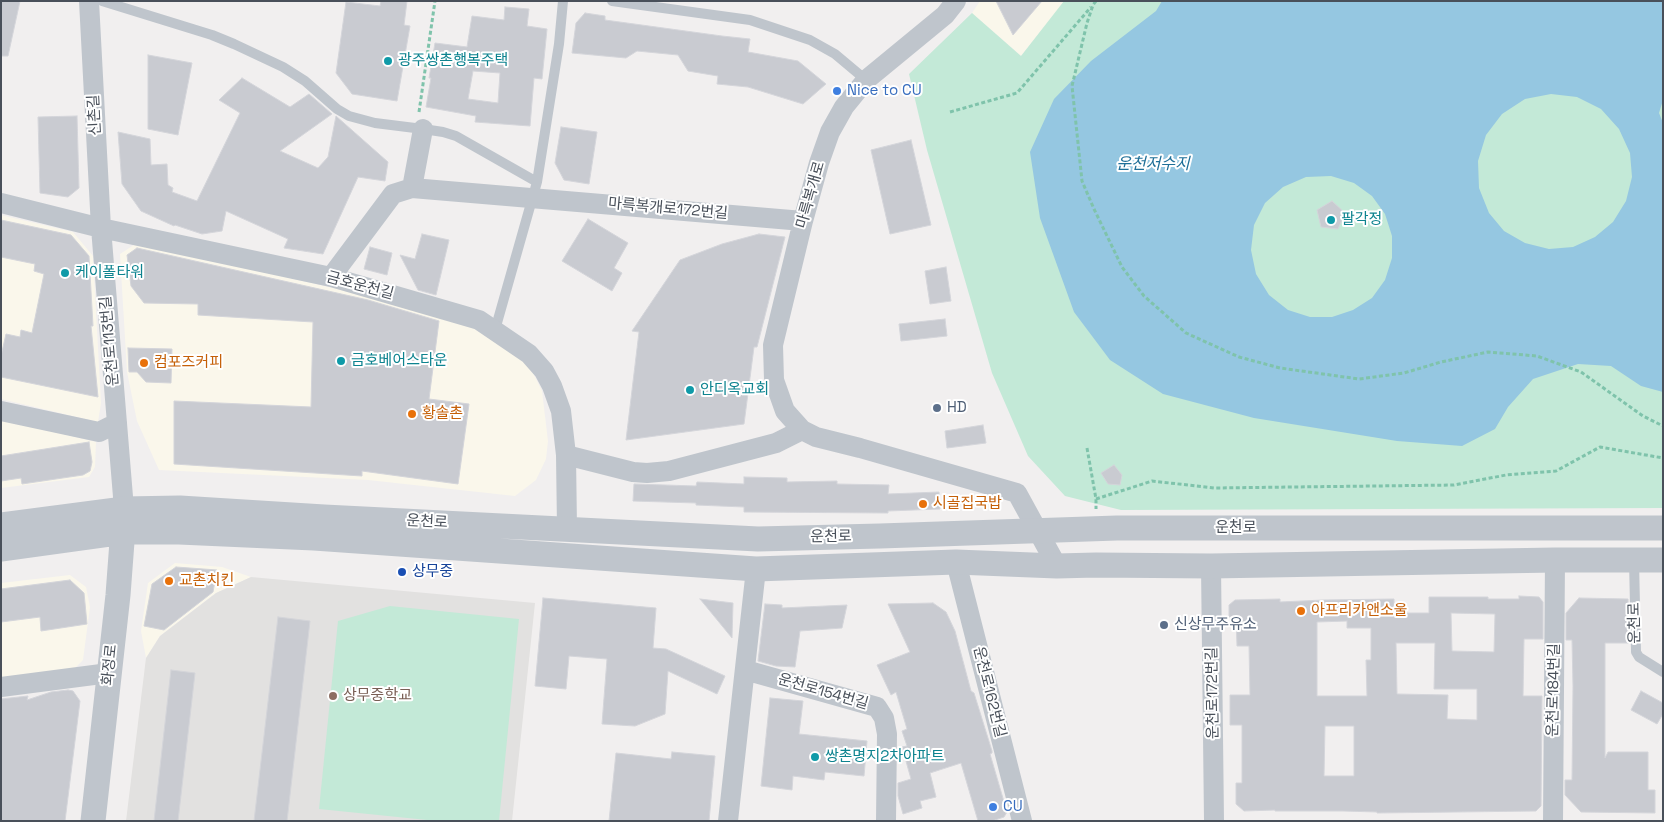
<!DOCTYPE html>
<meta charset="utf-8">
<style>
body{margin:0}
#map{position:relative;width:1664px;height:822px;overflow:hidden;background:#f1efef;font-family:"Space Grotesk",sans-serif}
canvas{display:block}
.frame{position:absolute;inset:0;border:2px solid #49505a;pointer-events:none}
</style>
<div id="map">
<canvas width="1664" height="822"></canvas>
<div class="frame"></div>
</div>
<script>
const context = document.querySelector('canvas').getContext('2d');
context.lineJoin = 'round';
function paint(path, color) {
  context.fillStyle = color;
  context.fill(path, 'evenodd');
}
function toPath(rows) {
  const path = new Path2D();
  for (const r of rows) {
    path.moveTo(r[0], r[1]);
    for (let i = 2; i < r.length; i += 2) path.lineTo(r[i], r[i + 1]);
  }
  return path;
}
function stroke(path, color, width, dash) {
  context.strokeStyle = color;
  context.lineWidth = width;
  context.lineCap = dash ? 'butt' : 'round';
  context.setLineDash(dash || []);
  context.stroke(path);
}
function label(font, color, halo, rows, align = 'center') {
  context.font = font + ' "Space Grotesk","Noto Sans KR",sans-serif';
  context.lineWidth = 4;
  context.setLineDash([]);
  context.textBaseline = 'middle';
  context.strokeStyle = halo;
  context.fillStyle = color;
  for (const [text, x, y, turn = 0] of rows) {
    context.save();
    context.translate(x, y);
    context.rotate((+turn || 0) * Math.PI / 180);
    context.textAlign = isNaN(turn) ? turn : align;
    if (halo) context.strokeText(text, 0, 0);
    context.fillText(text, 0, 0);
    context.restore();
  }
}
paint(toPath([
 [980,1,1065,1,1021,56,972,13],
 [1,215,73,232,93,256,101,403,98,422,1,399],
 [137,243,381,299,475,329,528,363,542,391,548,441,546,459,536,480,515,496,368,480,159,470,137,421,127,372,120,254],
 [1,419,96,442,95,467,89,477,1,488],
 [175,563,222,567,251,577,216,593,160,636,146,658,141,631,148,583],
 [70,575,86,587,90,607,83,660,73,670,1,679,1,583]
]), '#faf7eb');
paint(toPath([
 [251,577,535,603,512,821,126,821,146,658,160,636,216,593]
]), '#e2e1e0');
paint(toPath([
 [1064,1,1663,1,1663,508,1121,510,1065,496,1028,456,992,373,927,150,909,74,972,13,1021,56],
 [390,606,519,619,499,821,437,821,319,809,338,621]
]), '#c3e9d7');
paint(toPath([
 [1162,1,1663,1,1663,100,1659,113,1663,123,1663,392,1641,386,1611,366,1578,364,1533,379,1508,407,1495,429,1462,446,1397,441,1254,418,1163,394,1110,360,1074,312,1040,218,1030,152,1054,99,1091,61,1156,11],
 [1551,94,1577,97,1601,109,1619,129,1630,153,1632,177,1626,201,1613,222,1595,237,1573,247,1549,249,1525,243,1504,231,1489,213,1479,188,1478,161,1486,135,1502,114,1525,99],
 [1331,176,1354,183,1372,196,1385,214,1392,236,1392,258,1385,280,1372,298,1353,310,1332,317,1310,317,1288,310,1269,295,1256,274,1251,250,1254,225,1265,203,1283,187,1306,177]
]), '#95c7e1');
const building = toPath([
 [1,1,20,1,8,56,1,56,1,1],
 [381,1,407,1,404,25,410,26,397,101,352,94,336,73,346,2,380,6,381,1],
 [996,1,1042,1,1013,35,996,1],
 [505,7,529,9,527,26,547,29,542,79,534,78,530,126,475,122,476,116,426,107,431,78,429,78,435,43,467,47,472,16,504,20,505,7],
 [473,71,500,73,498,103,468,99,473,71],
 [585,13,605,16,605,20,722,36,750,39,748,52,798,61,826,84,803,104,748,87,717,84,718,76,688,71,678,55,637,51,626,58,572,53,576,23,585,13],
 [148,55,192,63,178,135,148,129,148,55],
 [242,78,290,107,309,94,332,114,280,151,318,168,328,157,336,116,388,162,385,181,358,177,323,254,284,248,288,239,226,211,222,231,202,234,175,225,174,226,141,211,122,184,118,132,150,139,151,165,167,164,168,185,173,188,172,192,197,201,240,113,219,100,242,78],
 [77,116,79,188,68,197,40,193,38,117,77,116],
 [561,127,597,132,589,184,564,180,555,163,561,127],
 [911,140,931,225,890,234,871,150,911,140],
 [1332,201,1345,213,1338,229,1321,227,1317,210,1332,201],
 [588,219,628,243,614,268,622,273,612,291,562,261,588,219],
 [1,220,71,235,89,256,93,326,91,326,98,397,1,377,1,356,6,334,20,337,21,330,32,333,44,274,34,271,35,264,1,257,1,220],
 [422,234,449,240,436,295,418,290,400,255,415,259,422,234],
 [759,234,785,237,757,347,754,347,744,424,626,440,639,332,632,331,680,260,722,244,759,234],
 [370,247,392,253,387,275,364,269,370,247],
 [137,248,368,300,439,321,429,399,469,404,458,484,362,471,362,476,174,464,174,401,311,407,313,322,198,315,198,304,144,303,131,286,127,255,137,248],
 [946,267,951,301,930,304,925,271,946,267],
 [945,319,947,336,901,341,899,324,945,319],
 [128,348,172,349,171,383,146,382,137,372,129,372,128,348],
 [983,425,986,443,947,448,945,431,983,425],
 [89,442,92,462,90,471,83,475,22,484,21,478,1,481,1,456,89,442],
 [1114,465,1122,475,1120,485,1108,484,1101,473,1114,465],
 [744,477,787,478,787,482,837,481,837,484,889,485,888,494,939,492,940,509,888,511,888,513,744,512,744,507,696,505,696,503,633,501,634,484,696,486,697,482,744,484,744,477],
 [176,567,217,570,213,592,164,630,144,626,152,584,176,567],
 [70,580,84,593,87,624,41,631,40,617,1,622,1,589,70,580],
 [1519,596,1539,597,1543,602,1543,639,1524,639,1523,696,1542,696,1541,806,1536,811,1377,813,1377,812,1343,811,1275,811,1275,810,1244,811,1236,804,1236,783,1242,783,1242,725,1230,725,1230,695,1250,695,1249,646,1237,646,1236,617,1229,617,1229,605,1235,600,1280,599,1280,602,1323,600,1394,599,1394,613,1429,613,1429,597,1488,597,1488,599,1519,599,1519,596],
 [1451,613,1495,614,1494,652,1452,651,1451,613],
 [1347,621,1347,628,1371,628,1371,660,1366,660,1367,696,1317,696,1317,622,1347,621],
 [1396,643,1435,643,1434,689,1477,689,1477,720,1447,719,1448,695,1397,694,1396,643],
 [1325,726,1354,726,1354,776,1324,776,1325,726],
 [543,598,656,608,653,648,666,649,725,676,717,694,668,671,665,714,635,726,602,724,607,659,569,656,566,689,535,686,543,598],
 [1579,598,1628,599,1629,643,1605,643,1605,758,1608,752,1648,752,1648,790,1655,790,1655,813,1581,812,1565,795,1565,780,1572,780,1573,686,1572,640,1566,640,1566,613,1579,598],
 [700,599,733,603,732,638,700,599],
 [933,603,946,612,955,631,971,691,974,693,992,751,992,753,990,754,1007,812,1004,817,992,821,978,821,961,763,930,773,936,797,920,801,922,808,903,814,898,796,898,783,911,779,902,747,907,746,902,731,907,729,896,692,891,695,877,665,910,652,888,604,933,603],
 [765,604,782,605,782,608,847,605,842,628,800,631,795,667,776,666,758,661,765,604],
 [278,617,310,621,287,821,254,821,278,617],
 [171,670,195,673,178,821,154,821,171,670],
 [68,690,73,691,80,701,65,821,1,821,1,699,28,696,27,700,51,692,68,690],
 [1641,691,1663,703,1663,714,1657,724,1631,710,1641,691],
 [770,698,803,701,799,734,867,741,864,776,825,772,824,780,793,776,792,790,761,786,770,698],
 [672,752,715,756,709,821,609,821,616,753,671,759,672,752]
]);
paint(building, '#c9cbd1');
stroke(building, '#d4d5da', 1);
stroke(toPath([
 [1096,1,1093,5,1087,23,1072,86,1082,181,1094,209,1122,267,1144,296,1186,333,1239,357,1280,368,1359,379,1404,373,1441,362,1488,352,1537,356,1581,372,1643,416,1663,426],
 [419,112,435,1],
 [950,112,1017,93,1091,7],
 [1087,448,1096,499,1096,509],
 [1096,499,1152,481,1214,488,1454,485,1506,475,1556,471,1600,447,1663,458]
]), '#7fc3ab', 3, [4, 2.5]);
stroke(toPath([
 [102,1,212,35,234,44,283,67,305,81,337,109,349,116,375,123,423,129,443,132,456,136,537,182],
 [612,1,750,20,810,40,835,54,866,80],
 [495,330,537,182,559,44,563,1],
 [1634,560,1636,652,1639,657,1663,672]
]), '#bfc5cc', 10);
stroke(toPath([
 [89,1,101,228,124,509],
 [956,1,945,15,866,80,844,107,830,132,819,163,803,221,773,345,774,380,785,411,802,430,816,437,860,448,1017,493,1057,566],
 [412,188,423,129],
 [1,203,101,228,331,277,479,320,529,354,544,371,552,386,561,411,566,455,567,528],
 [331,277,393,194,412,188,803,221],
 [1,411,99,432,117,423],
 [566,455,633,472,647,473,669,471,776,443,802,430],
 [956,562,1022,821],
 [1211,566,1214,821],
 [745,670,877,707,884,718,887,734,886,821],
 [1,687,109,673],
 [728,821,756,569],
 [1553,821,1555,560]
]), '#bfc5cc', 20);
stroke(toPath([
 [1,525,124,509,180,508,324,517,758,539,880,536,1117,528,1663,528],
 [1,549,124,532,179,532,314,538,756,569,956,562,1057,566,1096,565,1211,566,1555,560,1663,560],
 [93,821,118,595,124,515]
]), '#bfc5cc', 25);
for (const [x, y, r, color] of [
 [388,61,5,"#0f9aa8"],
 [837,91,5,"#3f7fe0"],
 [1331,220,5,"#0f9aa8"],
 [65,273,5,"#0f9aa8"],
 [341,361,5,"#0f9aa8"],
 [144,363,5,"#e8710a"],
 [690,390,5,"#0f9aa8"],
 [937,408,5,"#5c6f8a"],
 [412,414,5,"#e8710a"],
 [923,504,5,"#e8710a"],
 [402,572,5,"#1a4fb4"],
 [169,581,5,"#e8710a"],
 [1301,611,5,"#e8710a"],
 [1164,625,5,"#5c6f8a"],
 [333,696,5,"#8d6e63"],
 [815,757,5,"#0f9aa8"],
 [993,807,5,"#3f7fe0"]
]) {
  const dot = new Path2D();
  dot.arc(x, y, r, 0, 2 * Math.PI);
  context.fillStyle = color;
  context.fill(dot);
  stroke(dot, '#fff', 2);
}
label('15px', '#0d838f', '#fff', [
 ["광주쌍촌행복주택",398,61],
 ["팔각정",1341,220],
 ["케이폴타워",75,273],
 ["금호베어스타운",351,361],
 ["안디옥교회",700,390],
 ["쌍촌명지2차아파트",825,757]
], 'left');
label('15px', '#366cbe', '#fff', [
 ["Nice to CU",847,91],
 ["CU",1003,807]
], 'left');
label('15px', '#49505a', '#fff', [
 ["신촌길",95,115,-93],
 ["마륵복개로",811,195,-74],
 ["마륵복개로172번길",668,209,5],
 ["금호운천길",360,286,15],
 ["운천로113번길",110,341,-95],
 ["운천로",427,522,3],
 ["운천로",1236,528],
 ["운천로",831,537,-1],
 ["운천로",1635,623,-91],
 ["화정로",110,665,-84],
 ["운천로184번길",1554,690,-89],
 ["운천로154번길",823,692,16],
 ["운천로162번길",989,692,76],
 ["운천로172번길",1213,693,-91]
]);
label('15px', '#c56008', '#fff', [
 ["컴포즈커피",154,363],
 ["황솔촌",422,414],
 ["시골집국밥",933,504],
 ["교촌치킨",179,581],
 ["아프리카앤소울",1311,611]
], 'left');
label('15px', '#4e5e75', '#fff', [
 ["HD",947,408],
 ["신상무주유소",1174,625]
], 'left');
label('15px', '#164399', '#fff', [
 ["상무중",412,572]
], 'left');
label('15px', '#785e54', '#fff', [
 ["상무중학교",343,696]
], 'left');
label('italic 16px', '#1e6f98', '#fff', [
 ["운천저수지",1153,165]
]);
</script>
